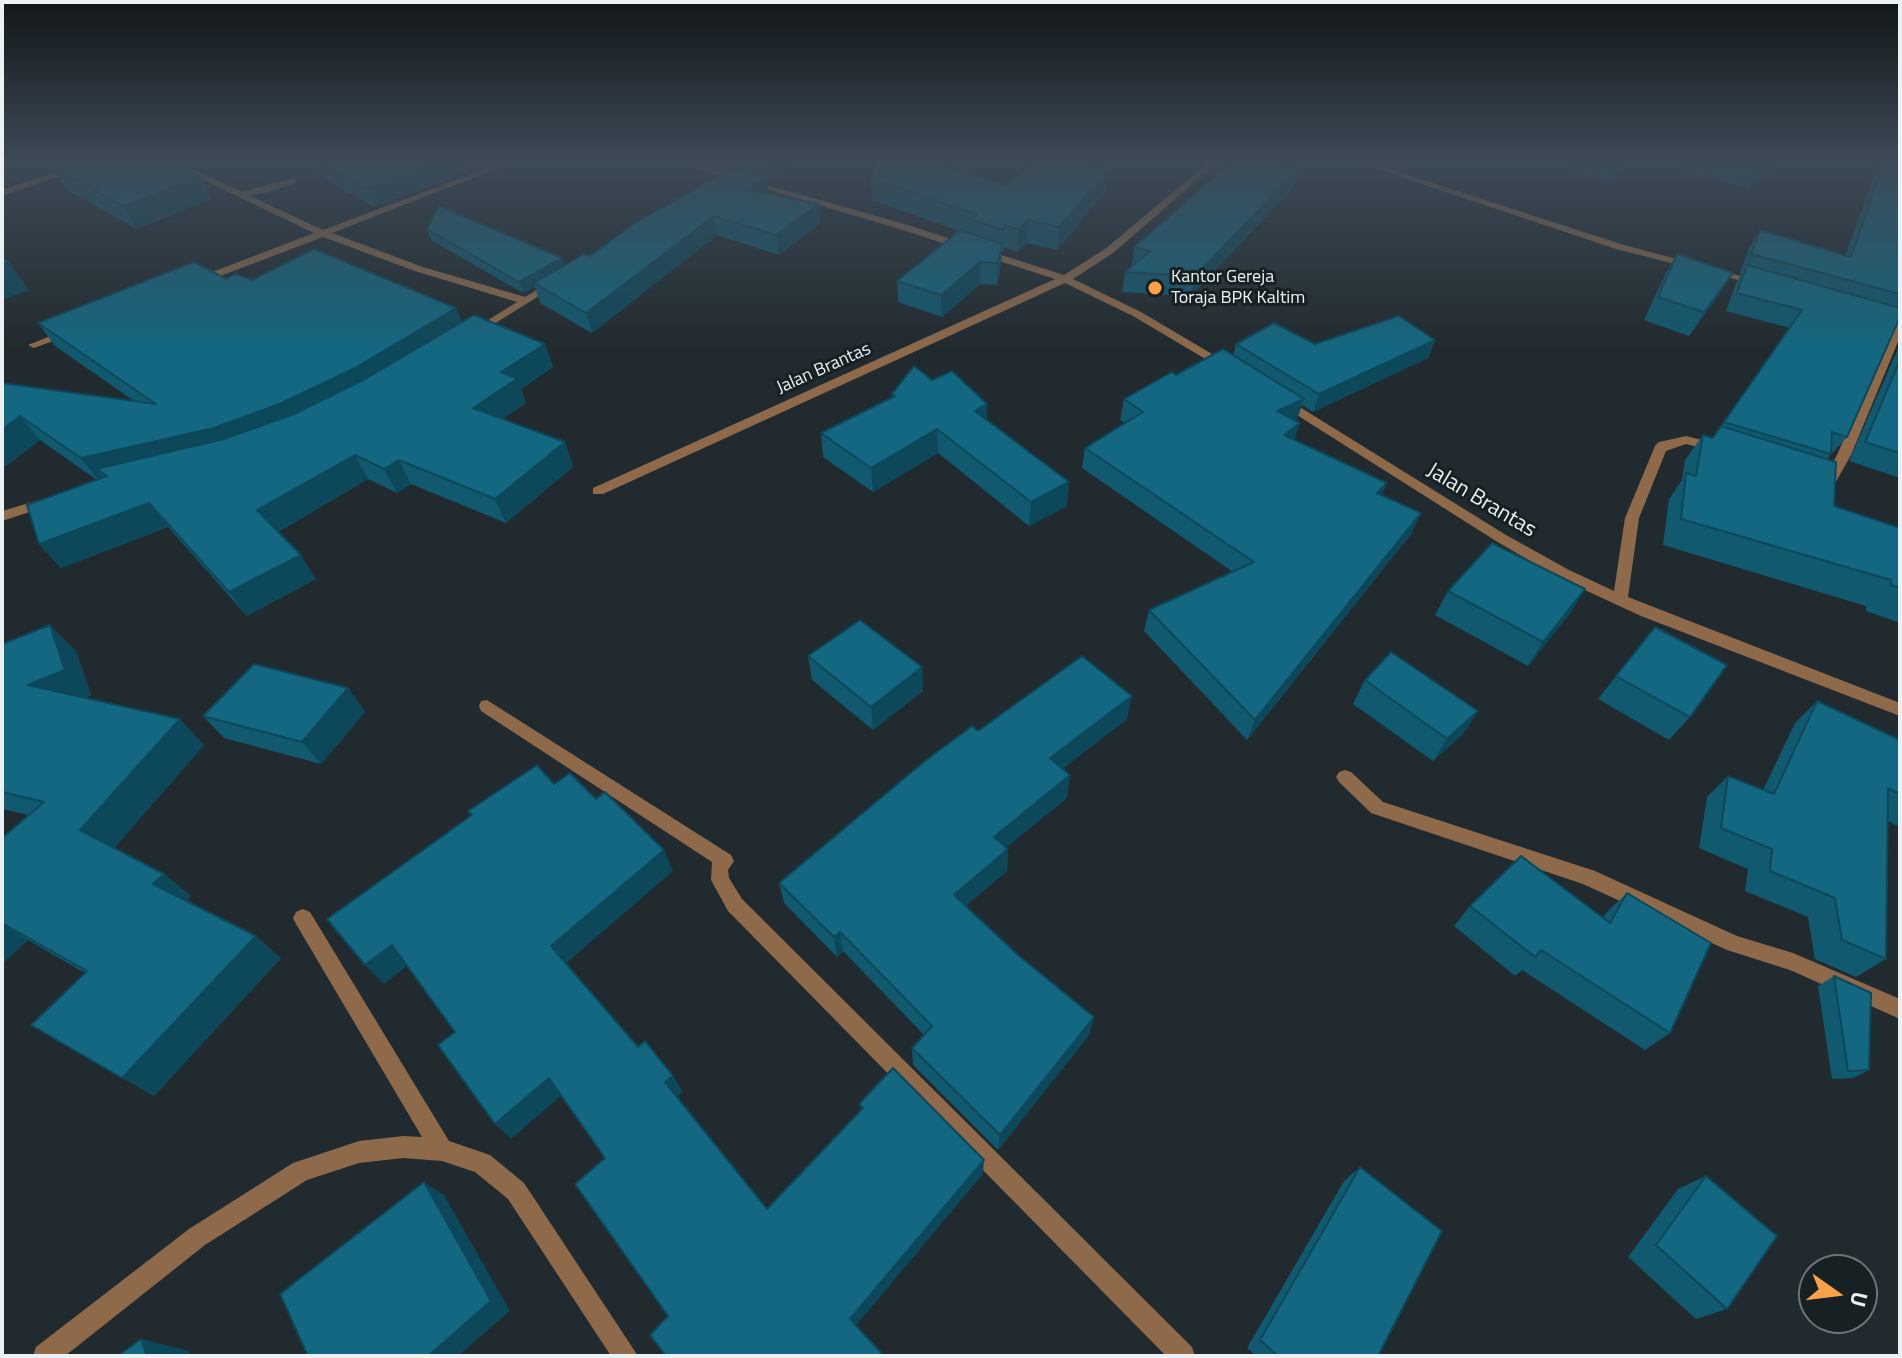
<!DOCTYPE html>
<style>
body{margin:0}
#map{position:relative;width:1902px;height:1358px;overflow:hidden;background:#212a2e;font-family:"Titillium Web",sans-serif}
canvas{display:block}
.frame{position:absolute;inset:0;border:4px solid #ebf2f4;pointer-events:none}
.north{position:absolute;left:1798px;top:1254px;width:80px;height:80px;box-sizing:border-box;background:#172124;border:2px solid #6c7577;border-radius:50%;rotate:104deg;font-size:22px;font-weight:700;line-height:32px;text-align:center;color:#ebf2f4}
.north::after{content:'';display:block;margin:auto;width:28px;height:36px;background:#f7a149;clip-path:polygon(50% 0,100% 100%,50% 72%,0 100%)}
</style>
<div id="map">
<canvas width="1902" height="1358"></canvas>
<div class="frame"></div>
<div class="north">U</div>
</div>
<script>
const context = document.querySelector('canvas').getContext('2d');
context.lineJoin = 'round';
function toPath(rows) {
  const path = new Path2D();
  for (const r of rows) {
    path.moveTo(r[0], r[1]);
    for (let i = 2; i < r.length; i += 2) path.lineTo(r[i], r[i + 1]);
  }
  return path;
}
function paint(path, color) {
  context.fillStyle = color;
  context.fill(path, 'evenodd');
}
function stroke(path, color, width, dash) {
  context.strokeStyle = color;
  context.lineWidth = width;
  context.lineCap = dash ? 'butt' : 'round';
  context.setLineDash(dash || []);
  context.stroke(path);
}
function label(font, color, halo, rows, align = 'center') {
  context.font = font + ' "Titillium Web",sans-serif';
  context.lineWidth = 6;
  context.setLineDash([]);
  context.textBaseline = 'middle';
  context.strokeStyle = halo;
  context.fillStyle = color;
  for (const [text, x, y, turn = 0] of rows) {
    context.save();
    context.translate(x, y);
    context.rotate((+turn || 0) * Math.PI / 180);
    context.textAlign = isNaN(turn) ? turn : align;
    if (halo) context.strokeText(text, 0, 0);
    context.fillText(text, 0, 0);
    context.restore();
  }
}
paint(toPath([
 [1356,162,1368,162,1624,245,1759,281,1754,284,1616,249,1356,162],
 [293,178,296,179,296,183,268,192,239,197,234,194,293,178]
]), '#8e6a4a');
paint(toPath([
 [88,162,101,162,2,196,2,190,88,162],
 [166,162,178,162,323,230,503,162,514,162,332,233,423,267,525,297,551,281,560,283,473,337,467,334,469,332,517,302,415,271,323,237,202,283,194,283,194,279,314,233,166,162],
 [674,162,687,162,901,223,1064,275,1105,249,1209,162,1218,162,1113,253,1073,279,1141,312,1234,367,1232,370,1224,370,1133,316,1065,283,603,494,593,494,593,488,1055,279,893,227,674,162],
 [1900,320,1900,337,1851,455,1833,487,1817,486,1817,480,1824,479,1837,455,1894,323,1900,320],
 [68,329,74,332,72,334,34,348,28,345,68,329],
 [1282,396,1506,535,1569,570,1614,591,1625,518,1655,446,1659,442,1686,436,1722,445,1723,448,1717,452,1686,444,1666,451,1639,518,1628,597,1900,703,1900,716,1641,616,1559,578,1496,541,1278,403,1278,397,1282,396],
 [46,498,53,502,51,505,2,521,2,511,46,498],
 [487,700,731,855,734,861,728,870,729,878,742,899,1192,1347,1195,1356,1166,1356,728,911,711,880,712,862,481,711,479,706,481,701,487,700],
 [1345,770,1351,772,1383,802,1595,871,1737,936,1793,953,1900,999,1900,1019,1790,970,1727,950,1583,884,1371,813,1339,782,1336,777,1339,772,1345,770],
 [303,909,310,912,449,1141,490,1155,524,1183,638,1356,611,1356,508,1199,475,1172,442,1161,403,1158,359,1163,307,1180,205,1245,65,1356,33,1356,36,1347,189,1229,293,1163,359,1141,403,1136,422,1137,296,924,293,918,296,912,303,909]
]), '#8e6a4a');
paint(toPath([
 [315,162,480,162,457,171,459,176,374,207,322,177],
 [749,162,800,162,779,172],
 [1555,162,1632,162,1610,182],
 [1665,162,1782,162,1748,189],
 [1879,162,1900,162,1900,317,1847,437,1827,459,1834,506,1900,528,1900,623,1866,611,1866,606,1663,545,1669,499,1682,480,1685,460,1703,435,1713,438,1790,328,1726,311,1736,283,1742,273,1740,273,1749,248,1760,230,1845,256],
 [52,167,200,177,212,199,137,229,66,189],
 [1298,169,1293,188,1191,296,1122,292,1125,272,1132,266,1134,247],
 [767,176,769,194,821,223,779,255,717,235,592,333,540,303,535,287,523,293,431,240,427,229,562,258,564,265,590,256],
 [871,178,1007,186,1106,191,1057,250,1027,243,1017,252,1004,247,1003,252,1001,252,1001,265,997,285,980,284,942,317,898,302,897,281,959,231,872,200],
 [1677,254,1718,296,1689,336,1644,320,1664,277],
 [226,279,252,280,456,308,462,322,545,344,553,367,521,389,526,403,502,419,565,442,573,467,506,523,411,484,397,493,368,479,278,532,316,579,247,616,168,527,61,568,39,544,97,480,40,440,2,469,2,383,134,401,55,346,38,323],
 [1435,340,1428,358,1313,412,1302,405,1297,419,1295,420,1294,439,1382,496,1421,513,1411,534,1247,740,1144,631,1149,610,1233,572,1082,468,1085,448,1125,423,1120,420,1124,399,1176,375,1233,356,1236,344,1315,344],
 [1900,344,1900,478,1849,461],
 [892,394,987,420,1067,506,1029,526,938,453,873,492,823,457,821,433,892,397],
 [1585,589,1570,613,1528,666,1435,615,1448,591],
 [2,644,76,651,91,695,85,698,204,745,114,848,164,874,191,896,186,901,281,958,154,1096,85,973,28,940,2,964,2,838,28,815,2,809],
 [808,656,922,667,923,691,873,730,812,680],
 [1616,676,1690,717,1669,740,1598,699],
 [1365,680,1478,711,1463,734,1433,761,1353,704],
 [348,688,365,712,321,764,224,738,203,716],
 [1817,701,1900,740,1900,827,1888,821,1886,959,1856,977,1815,959,1808,917,1745,891,1748,869,1699,848,1707,797,1728,776,1763,790,1795,723],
 [1127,719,1062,769,1067,798,1006,847,1008,849,1007,871,965,906,1018,955,1094,1017,1089,1035,998,1150,913,1065,912,1048,924,1035,843,951,837,957,784,903,779,883,978,731],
 [1627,893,1670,1033,1645,1050,1522,970,1515,976,1454,926,1470,906,1603,917,1605,914],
 [1834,976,1869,1070,1853,1078,1832,1079,1818,986],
 [1360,1167,1378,1356,1256,1356,1247,1348,1344,1181],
 [1706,1176,1727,1309,1696,1319,1628,1257,1678,1189]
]), '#10596e');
paint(toPath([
 [442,162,480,162,457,171,459,176,374,207,367,189],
 [778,162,800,162,779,172],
 [1620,162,1632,162,1610,182],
 [1769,162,1782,162,1748,189,1760,169],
 [1109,169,1106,191,1057,250,1059,227],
 [1298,169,1293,188,1191,296,1195,276],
 [767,176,769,194,748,190],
 [200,177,212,199,137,229,123,206],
 [819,204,821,223,779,255,776,235],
 [714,216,717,235,592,333,586,313],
 [1028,220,1027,243,1017,252,1018,229],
 [1002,244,1001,265,997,285,998,263],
 [562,258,566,269,534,283,535,287,523,293,519,282],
 [9,262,29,290,2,300,2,264],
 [980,262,980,284,942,317,941,295],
 [1733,273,1718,296,1689,336,1704,312],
 [456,308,465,330,367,391,110,480,96,469,106,481,100,482,81,458],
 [1435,340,1428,358,1313,412,1319,394],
 [545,344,553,367,521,389,526,403,483,432,473,408,501,372],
 [1304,399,1297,419,1271,432,1277,411],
 [987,404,987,428,975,411],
 [20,416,40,440,2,469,2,430],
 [1300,423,1293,443,1284,435],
 [937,429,938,453,873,492,871,468],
 [565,442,573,467,506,523,495,499],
 [355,455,368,479,273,534,257,510],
 [399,460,411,484,397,493,384,469],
 [1069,482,1067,506,1029,526,1031,502],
 [1387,483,1378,504,1377,493],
 [149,503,168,527,61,568,39,544],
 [1421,513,1411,534,1247,740,1255,720],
 [301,555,316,579,247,616,229,592],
 [1585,589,1570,613,1528,666,1543,642],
 [50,625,76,651,91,695,55,711,28,685],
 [922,667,923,691,873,730,871,707],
 [348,688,365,712,321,764,302,742],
 [1132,696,1127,719,1047,781,1050,758],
 [1478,711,1463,734,1433,761,1447,739],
 [180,719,204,745,109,854,80,830],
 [1070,775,1067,798,993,858,994,837],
 [1008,849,1007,871,954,916,954,895],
 [664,850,673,871,564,965,551,946],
 [164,874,191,896,181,907,153,884],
 [2,924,28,940,2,964],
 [840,932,843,951,837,957,834,937],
 [256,936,281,958,154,1096,122,1078],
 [392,945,410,964,384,984,365,965],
 [1094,1017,1089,1035,998,1150,1000,1135],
 [673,1076,683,1092,675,1098,665,1082],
 [549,1078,563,1094,511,1139,495,1124],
 [984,1160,983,1174,854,1328,850,1319],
 [424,1182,444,1195,510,1311,458,1356,428,1356],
 [141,1339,189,1351,191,1356,147,1356]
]), '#0d485a');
const building = toPath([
 [67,162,173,162,200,177,123,206,52,167,67,162],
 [318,162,442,162,367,189,318,162],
 [877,162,933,162,1007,186,1034,162,1076,162,1109,169,1059,227,1028,220,1018,229,1005,225,1004,230,972,220,977,215,871,178,877,162],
 [1232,162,1272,162,1298,169,1195,276,1125,272,1150,251,1134,247,1232,162],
 [1738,162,1769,162,1760,169,1738,162],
 [1884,162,1900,162,1900,294,1751,254,1760,230,1851,257,1884,162],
 [735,167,767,176,748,190,819,204,776,235,714,216,586,313,534,283,584,254,590,256,635,223,735,167],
 [439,206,562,258,519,282,427,229,439,206],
 [960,230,1002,244,998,263,980,262,941,295,897,281,960,230],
 [314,249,456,308,355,368,282,403,214,428,81,458,20,416,2,430,2,383,156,404,38,323,194,262,226,279,235,274,252,280,314,249],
 [1677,254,1733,273,1704,312,1658,297,1677,254],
 [2,257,9,262,2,264,2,257],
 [1747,265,1900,308,1900,317,1847,437,1832,432,1831,454,1724,422,1802,310,1737,293,1747,265],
 [474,315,545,344,501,372,517,379,473,408,565,442,495,499,399,460,384,469,355,455,257,510,301,555,229,592,149,503,39,544,27,505,107,476,96,469,224,439,294,414,365,379,474,315],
 [1399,316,1435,340,1319,394,1236,344,1274,323,1315,344,1399,316],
 [1223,349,1304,399,1277,411,1300,423,1284,435,1387,483,1377,493,1421,513,1255,720,1149,610,1254,562,1085,448,1143,412,1124,399,1172,372,1176,375,1223,349],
 [1900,360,1900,453,1865,442,1900,360],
 [914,366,932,380,952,371,987,404,975,411,1069,482,1031,502,937,429,871,468,821,433,895,396,892,394,914,366],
 [1721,426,1836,462,1834,506,1900,528,1900,588,1891,585,1891,580,1681,519,1686,473,1696,476,1703,435,1713,438,1721,426],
 [1492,543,1585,589,1543,642,1448,591,1492,543],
 [860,620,922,667,871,707,808,656,860,620],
 [50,625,65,670,28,685,180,719,80,830,164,874,153,884,256,936,122,1078,31,1025,87,971,2,923,2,838,44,802,2,792,2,644,50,625],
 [1655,627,1727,665,1690,717,1616,676,1655,627],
 [1391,652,1478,711,1447,739,1365,680,1391,652],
 [1082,656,1132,696,1050,758,1070,775,994,837,1008,849,954,895,1018,955,1094,1017,1000,1135,912,1048,932,1026,840,932,834,937,779,883,925,761,972,726,978,731,1082,656],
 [254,664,348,688,302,742,203,716,254,664],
 [1817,701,1900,740,1900,794,1888,788,1886,959,1842,940,1835,898,1770,871,1772,849,1721,828,1728,776,1774,794,1817,701],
 [537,765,554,784,570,773,596,799,605,792,664,850,551,946,638,1047,645,1041,673,1076,665,1082,767,1209,863,1108,859,1104,893,1068,984,1160,850,1319,884,1356,666,1356,650,1335,668,1316,575,1184,605,1158,549,1078,495,1124,438,1045,455,1032,392,945,365,965,327,919,472,815,468,811,537,765],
 [1521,856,1610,923,1627,893,1711,943,1670,1033,1541,950,1535,957,1470,906,1521,856],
 [1834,976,1871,993,1869,1070,1848,1071,1834,976],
 [1360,1167,1442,1231,1378,1356,1278,1356,1260,1340,1360,1167],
 [1706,1176,1777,1236,1727,1309,1656,1245,1706,1176],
 [424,1182,491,1301,428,1356,308,1356,280,1294,424,1182],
 [141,1339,147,1356,118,1356,141,1339]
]);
paint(building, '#136780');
stroke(building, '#0d485a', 2);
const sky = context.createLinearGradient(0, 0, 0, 352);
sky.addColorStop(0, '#121719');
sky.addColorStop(0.46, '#3d4a57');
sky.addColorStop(1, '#3d4a5700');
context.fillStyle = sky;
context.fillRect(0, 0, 1902, 352);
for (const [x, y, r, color] of [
 [1155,288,8,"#f7a149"]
]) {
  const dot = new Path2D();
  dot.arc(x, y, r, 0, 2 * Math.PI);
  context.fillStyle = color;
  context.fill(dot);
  stroke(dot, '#172124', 3);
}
label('18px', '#ebf2f4', '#172124', [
 ["Kantor Gereja",1171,278],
 ["Toraja BPK Kaltim",1171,299]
], 'left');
label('18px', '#ebf2f4', '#172124', [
 ["Jalan Brantas",824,369,-24]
]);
label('22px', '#ebf2f4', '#172124', [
 ["Jalan Brantas",1481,501,31]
]);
</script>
